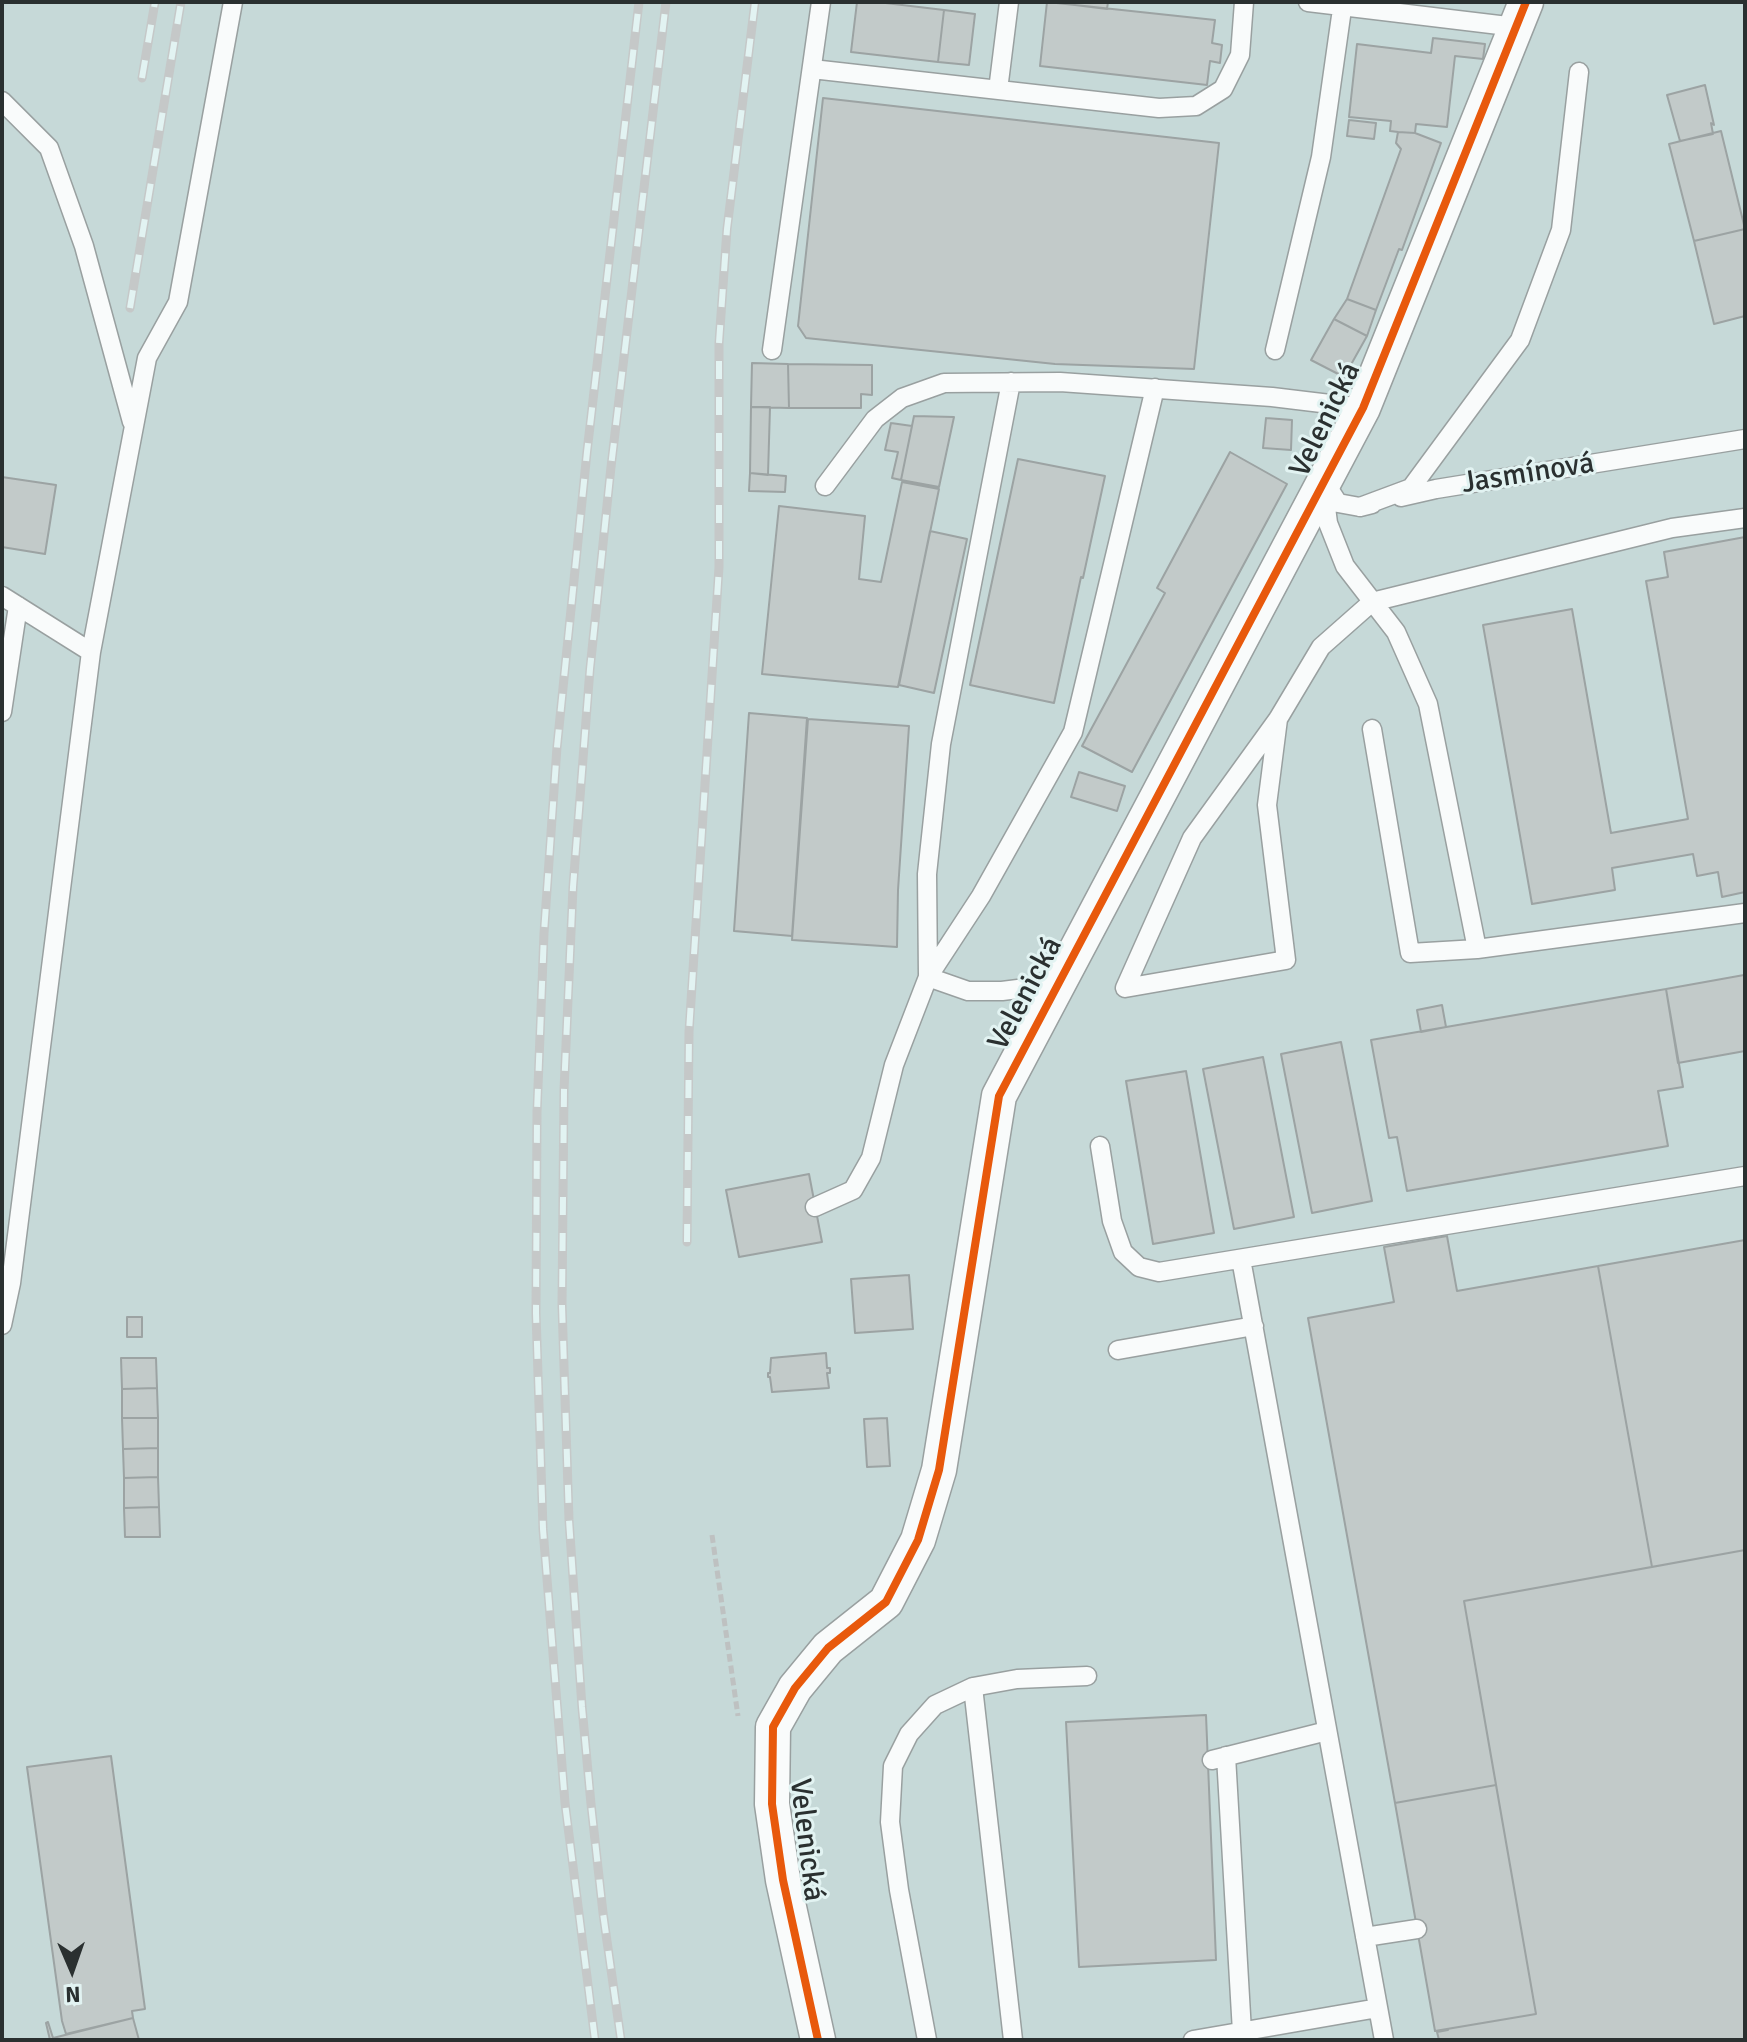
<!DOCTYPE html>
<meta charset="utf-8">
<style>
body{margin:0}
#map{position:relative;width:1747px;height:2042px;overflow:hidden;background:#d9e2e2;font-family:Signika,sans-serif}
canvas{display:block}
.frame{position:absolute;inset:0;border:4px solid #2a3030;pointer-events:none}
.north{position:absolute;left:32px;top:1930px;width:80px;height:80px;-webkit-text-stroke:6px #e2f3f2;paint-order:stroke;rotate:178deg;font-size:22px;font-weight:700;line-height:32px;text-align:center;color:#2a3030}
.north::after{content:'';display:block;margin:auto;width:28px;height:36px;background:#2a3030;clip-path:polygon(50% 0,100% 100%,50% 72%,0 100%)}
</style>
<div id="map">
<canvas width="1747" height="2042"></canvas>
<div class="frame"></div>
<div class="north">N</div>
</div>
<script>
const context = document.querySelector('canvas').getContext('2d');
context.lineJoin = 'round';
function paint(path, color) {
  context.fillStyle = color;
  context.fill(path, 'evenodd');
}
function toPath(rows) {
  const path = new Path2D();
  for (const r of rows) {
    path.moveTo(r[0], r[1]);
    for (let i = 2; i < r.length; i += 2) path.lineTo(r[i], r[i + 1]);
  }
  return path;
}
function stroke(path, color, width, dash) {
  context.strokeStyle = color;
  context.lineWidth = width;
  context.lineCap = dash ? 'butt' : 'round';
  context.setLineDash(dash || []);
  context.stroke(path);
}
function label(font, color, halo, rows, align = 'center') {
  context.font = font + ' Signika,sans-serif';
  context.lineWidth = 6;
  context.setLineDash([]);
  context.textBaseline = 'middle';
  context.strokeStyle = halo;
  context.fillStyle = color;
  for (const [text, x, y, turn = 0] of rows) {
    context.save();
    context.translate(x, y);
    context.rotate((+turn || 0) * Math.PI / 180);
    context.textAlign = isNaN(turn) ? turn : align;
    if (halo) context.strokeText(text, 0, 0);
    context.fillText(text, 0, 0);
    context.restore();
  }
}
paint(toPath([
 [2,2,1745,2,1745,2040,2,2040]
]), '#c6d9d8');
const building = toPath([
 [857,2,877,2,944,10,938,62,851,52,857,2],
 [1047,2,1215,20,1212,43,1222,45,1220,63,1210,61,1207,85,1040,66,1047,2],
 [1051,2,1108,2,1107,9,1051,2],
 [944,10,975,14,969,65,938,62,944,10],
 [1433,38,1485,44,1483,59,1455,56,1447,127,1416,124,1415,133,1398,132,1390,131,1391,121,1349,117,1357,44,1431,53,1433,38],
 [1705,85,1714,125,1711,123,1713,134,1680,141,1667,95,1705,85],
 [823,98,1219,143,1194,369,1055,364,806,338,798,326,823,98],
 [1349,120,1376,123,1374,139,1347,136,1349,120],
 [1721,131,1745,229,1694,241,1669,144,1721,131],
 [1398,132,1415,133,1441,143,1402,250,1399,249,1376,310,1347,299,1401,149,1396,143,1398,132],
 [1745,229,1745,316,1714,324,1694,241,1745,229],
 [1347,299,1376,310,1367,336,1334,319,1347,299],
 [1334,319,1367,336,1344,377,1311,360,1334,319],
 [752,363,788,364,789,408,751,407,752,363],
 [788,364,872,365,872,395,861,394,861,408,789,408,788,364],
 [751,407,770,407,768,475,750,473,751,407],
 [914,416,954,417,939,487,901,480,914,416],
 [1266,418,1292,420,1291,450,1263,448,1266,418],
 [891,423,912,426,901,480,892,478,898,452,885,450,891,423],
 [1230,452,1287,484,1132,772,1082,746,1165,593,1157,588,1230,452],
 [1018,459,1105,476,1083,578,1081,577,1054,703,970,685,1018,459],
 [750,473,786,476,785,492,749,491,750,473],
 [2,477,56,485,45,554,2,547,2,477],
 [902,482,939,489,898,687,762,674,779,506,865,516,859,579,881,582,902,482],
 [930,531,967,539,934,693,899,685,930,531],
 [1745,537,1745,892,1722,897,1718,872,1697,876,1693,854,1612,868,1615,890,1532,904,1483,625,1572,609,1611,833,1688,819,1646,581,1668,577,1664,552,1745,537],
 [749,713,807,718,792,936,734,931,749,713],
 [808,719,909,726,898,890,897,947,792,940,808,719],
 [1079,772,1125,786,1117,811,1071,797,1079,772],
 [1744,975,1745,1051,1678,1063,1666,989,1744,975],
 [1666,989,1683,1087,1658,1091,1668,1146,1407,1191,1397,1137,1389,1138,1371,1040,1666,989],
 [1442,1005,1446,1027,1421,1032,1417,1010,1442,1005],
 [1341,1042,1372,1201,1312,1213,1281,1054,1341,1042],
 [1263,1057,1294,1217,1234,1229,1203,1069,1263,1057],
 [1186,1071,1214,1233,1153,1244,1126,1081,1186,1071],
 [809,1174,822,1242,739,1257,726,1190,809,1174],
 [1447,1236,1457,1291,1598,1266,1652,1567,1464,1601,1496,1785,1395,1803,1308,1318,1394,1302,1384,1247,1447,1236],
 [1745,1240,1745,1550,1652,1567,1598,1266,1745,1240],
 [909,1275,913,1329,855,1333,851,1279,909,1275],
 [127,1317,142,1317,142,1337,127,1337,127,1317],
 [826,1353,827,1368,830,1368,830,1373,827,1373,829,1388,772,1392,770,1377,768,1377,768,1373,770,1373,771,1358,826,1353],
 [121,1358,156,1358,157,1388,122,1389,121,1358],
 [157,1388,158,1418,122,1418,122,1389,157,1388],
 [122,1418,158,1418,158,1448,123,1449,122,1418],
 [887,1418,890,1466,867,1467,864,1419,887,1418],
 [158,1448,158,1477,124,1478,123,1449,158,1448],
 [158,1477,159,1507,124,1508,124,1478,158,1477],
 [159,1507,160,1537,125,1537,124,1508,159,1507],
 [1745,1550,1745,2040,1439,2040,1437,2032,1448,2030,1447,2029,1536,2014,1464,1601,1745,1550],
 [1206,1715,1216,1960,1079,1967,1066,1722,1206,1715],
 [111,1756,145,2009,132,2011,133,2018,66,2034,62,2021,27,1767,111,1756],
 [1496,1785,1536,2014,1435,2031,1395,1803,1496,1785],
 [133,2018,139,2040,50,2040,46,2023,48,2022,53,2038,133,2018]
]);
paint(building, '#c2cac9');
stroke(building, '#9ca3a3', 2);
const service = toPath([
 [1308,2,1516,27],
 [812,69,1159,108,1196,106,1223,89,1240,55,1244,2],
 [998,90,1009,2],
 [2,101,49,148,84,246,132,422],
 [772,350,821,2],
 [1275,350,1321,157,1343,2],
 [1011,382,941,744,927,874,928,977,968,991,1002,991,1058,984],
 [1325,483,1338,503,1360,507,1372,504],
 [825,486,875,419,902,398,944,383,1060,382,1272,397,1363,408],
 [1324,492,1328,523,1345,566,1396,632,1428,704,1477,949],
 [1401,497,1436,489,1745,439],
 [1360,507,1411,488,1520,340,1561,230,1579,72],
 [2,596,91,652],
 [2,712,18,606],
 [1278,719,1267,805,1286,960,1125,988,1192,838,1278,719,1321,647,1372,602,1672,528,1745,518],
 [1372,729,1410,953,1477,949,1745,913],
 [1100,1146,1112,1221,1123,1252,1139,1267,1159,1272,1745,1176],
 [815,1207,853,1190,871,1158,894,1065,928,977,981,896,1073,732,1155,388],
 [1241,1259,1384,2040],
 [2,1325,11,1283,91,652,147,358,178,302,233,2],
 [1118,1350,1254,1326],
 [973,1687,1013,2040],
 [1226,1756,1242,2032],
 [1212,1760,1327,1731],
 [1365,1937,1417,1929],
 [927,2040,899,1890,890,1822,893,1766,909,1734,935,1705,973,1687,1017,1679,1087,1676],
 [1193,2040,1378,2008]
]);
const minor = toPath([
 [818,2040,783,1880,772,1804,773,1727,795,1688,828,1648,886,1602,918,1540,939,1470,999,1096,1363,408,1526,2]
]);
stroke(service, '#99a0a0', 21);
stroke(minor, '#99a0a0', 37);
stroke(toPath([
 [712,1535,738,1716]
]), '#bec1c1', 5, [8, 4]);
stroke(service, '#f9fbfb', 18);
stroke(minor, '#f9fbfb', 34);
const rail = toPath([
 [142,78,155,2],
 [130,308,181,2],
 [687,1242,689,1032,719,567,719,343,727,229,755,2],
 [595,2040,565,1803,543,1529,536,1313,537,1112,544,933,557,747,587,452,639,2],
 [621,2040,603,1913,591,1804,582,1707,569,1520,562,1305,564,1090,573,887,590,669,611,467,666,2]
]);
stroke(rail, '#c5c8c8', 9);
stroke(rail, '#e2f3f2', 6, [18]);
stroke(toPath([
 [818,2040,783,1880,772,1804,773,1727,795,1688,828,1648,886,1602,918,1540,939,1470,999,1096,1363,408,1526,2]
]), '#e8590c', 8);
label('30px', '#2a3030', '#e2f3f2', [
 ["Velenická",1326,420,-64],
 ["Jasmínová",1528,474,-9],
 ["Velenická",1026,994,-62],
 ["Velenická",806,1840,83]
]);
</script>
